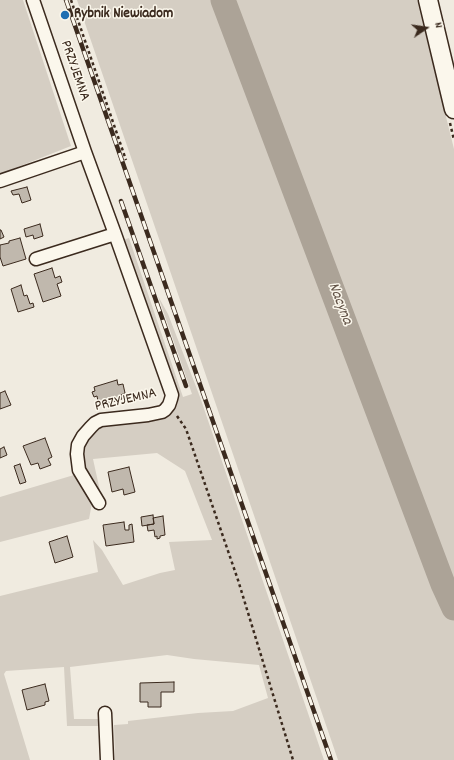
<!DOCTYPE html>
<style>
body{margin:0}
#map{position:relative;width:454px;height:760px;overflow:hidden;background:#f0ebe0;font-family:Dekko,sans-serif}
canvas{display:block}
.north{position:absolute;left:406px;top:8px;width:40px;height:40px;-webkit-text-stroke:3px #fbf7ec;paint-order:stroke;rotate:77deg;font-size:11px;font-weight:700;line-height:16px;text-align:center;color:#3b2a1e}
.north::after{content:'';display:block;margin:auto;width:14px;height:18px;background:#3b2a1e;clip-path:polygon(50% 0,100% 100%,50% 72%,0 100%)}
</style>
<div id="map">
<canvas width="454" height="760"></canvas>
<div class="north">N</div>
</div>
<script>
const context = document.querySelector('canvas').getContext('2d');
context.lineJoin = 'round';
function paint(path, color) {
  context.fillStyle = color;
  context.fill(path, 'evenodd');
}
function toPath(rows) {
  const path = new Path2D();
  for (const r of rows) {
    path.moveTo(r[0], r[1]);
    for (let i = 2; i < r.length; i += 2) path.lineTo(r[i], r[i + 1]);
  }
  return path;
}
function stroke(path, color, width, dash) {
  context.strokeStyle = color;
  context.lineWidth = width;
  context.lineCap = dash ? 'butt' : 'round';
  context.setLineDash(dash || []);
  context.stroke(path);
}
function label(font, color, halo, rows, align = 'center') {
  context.font = font + ' Dekko,sans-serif';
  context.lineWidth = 3;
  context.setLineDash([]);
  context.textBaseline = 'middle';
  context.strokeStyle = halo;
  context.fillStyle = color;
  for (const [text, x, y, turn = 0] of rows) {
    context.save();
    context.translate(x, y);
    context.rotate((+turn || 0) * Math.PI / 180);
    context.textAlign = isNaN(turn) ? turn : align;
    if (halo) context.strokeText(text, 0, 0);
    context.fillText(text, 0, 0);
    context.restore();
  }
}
paint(toPath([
 [0,0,23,0,71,146,0,174],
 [77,0,219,0,438,580,454,617,454,760,338,760],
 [228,0,417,0,454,149,454,592,442,564,374,391],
 [129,238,183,397,192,394,158,296,168,314,200,397,324,760,115,760,114,725,128,724,128,721,198,713,233,711,268,698,259,665,194,659,167,655,70,667,74,719,100,719,101,726,67,726,64,667,6,671,4,674,30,760,0,760,0,596,98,572,93,540,102,550,123,585,160,573,175,570,169,542,212,540,185,471,157,453,93,459,100,491,84,473,82,452,84,445,89,435,99,425,174,405,123,240],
 [74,475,92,503,89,519,0,542,0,497]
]), '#d5cec3');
stroke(toPath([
 [223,0,443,584,454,608]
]), '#aca397', 25);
const building = toPath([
 [27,187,31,200,22,203,19,194,13,195,11,191,27,187],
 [40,224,43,236,34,239,33,235,26,237,24,229,40,224],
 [0,230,1,230,4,237,0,239,0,230],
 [20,238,26,259,3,266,0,257,0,245,9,243,9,241,20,238],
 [52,268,55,278,60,276,62,282,57,284,61,296,43,302,34,274,52,268],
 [21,285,24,296,27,295,30,304,33,303,34,307,18,312,11,289,21,285],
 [117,380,118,385,123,384,125,393,121,395,122,399,99,406,97,396,94,397,92,392,95,391,94,387,117,380],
 [5,391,11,405,0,409,0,393,5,391],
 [45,438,52,457,48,459,51,465,40,469,38,463,31,465,23,446,45,438],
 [4,447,7,455,0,458,0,449,4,447],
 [20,464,26,482,20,484,14,466,20,464],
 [129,467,135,492,124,495,123,489,112,492,108,472,129,467],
 [153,515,154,524,142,526,141,517,153,515],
 [163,516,165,535,160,536,160,538,157,539,157,536,155,537,154,530,148,531,147,525,154,524,153,518,163,516],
 [124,522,125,530,129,530,129,525,132,524,134,542,106,546,103,525,124,522],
 [67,536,73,557,55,563,49,542,67,536],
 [174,682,174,692,161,692,161,707,148,707,148,702,140,702,140,683,174,682],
 [45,684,49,701,45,702,45,705,27,710,22,690,45,684]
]);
paint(building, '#c0b8ad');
stroke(building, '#3b2a1e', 1);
const street = toPath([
 [33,0,85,152,115,234,172,395,171,399,169,405,165,410,162,412,148,415,101,420,95,423,91,427,83,436,78,445,77,454,79,470,99,503],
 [0,181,85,152],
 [36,259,115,234],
 [105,713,107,760]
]);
const secondary = toPath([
 [428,0,454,109]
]);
stroke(street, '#3b2a1e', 15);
stroke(secondary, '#3b2a1e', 21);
stroke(toPath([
 [71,0,126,160],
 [450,123,454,140],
 [177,416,186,429,238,580,293,760]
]), '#3b2a1e', 2.5, [3, 3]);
stroke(street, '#fbf7ec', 12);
stroke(secondary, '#fbf7ec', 18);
const rail = toPath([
 [66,0,331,760],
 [121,201,186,386]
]);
stroke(rail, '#3b2a1e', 4.5);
stroke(rail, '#fbf7ec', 3, [9]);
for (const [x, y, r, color] of [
 [65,15,5,"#1f6fb2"]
]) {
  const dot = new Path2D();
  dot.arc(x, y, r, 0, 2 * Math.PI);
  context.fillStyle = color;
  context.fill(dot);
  stroke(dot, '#fbf7ec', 1.5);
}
label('bold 15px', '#3b2a1e', '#fbf7ec', [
 ["Rybnik Niewiadom",74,15]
], 'left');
label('15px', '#3b2a1e', '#fbf7ec', [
 ["PRZYJEMNA",74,71,71],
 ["PRZYJEMNA",126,401,-13]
]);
label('italic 16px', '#635448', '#fbf7ec', [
 ["Nacyna",339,304,69]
]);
</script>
